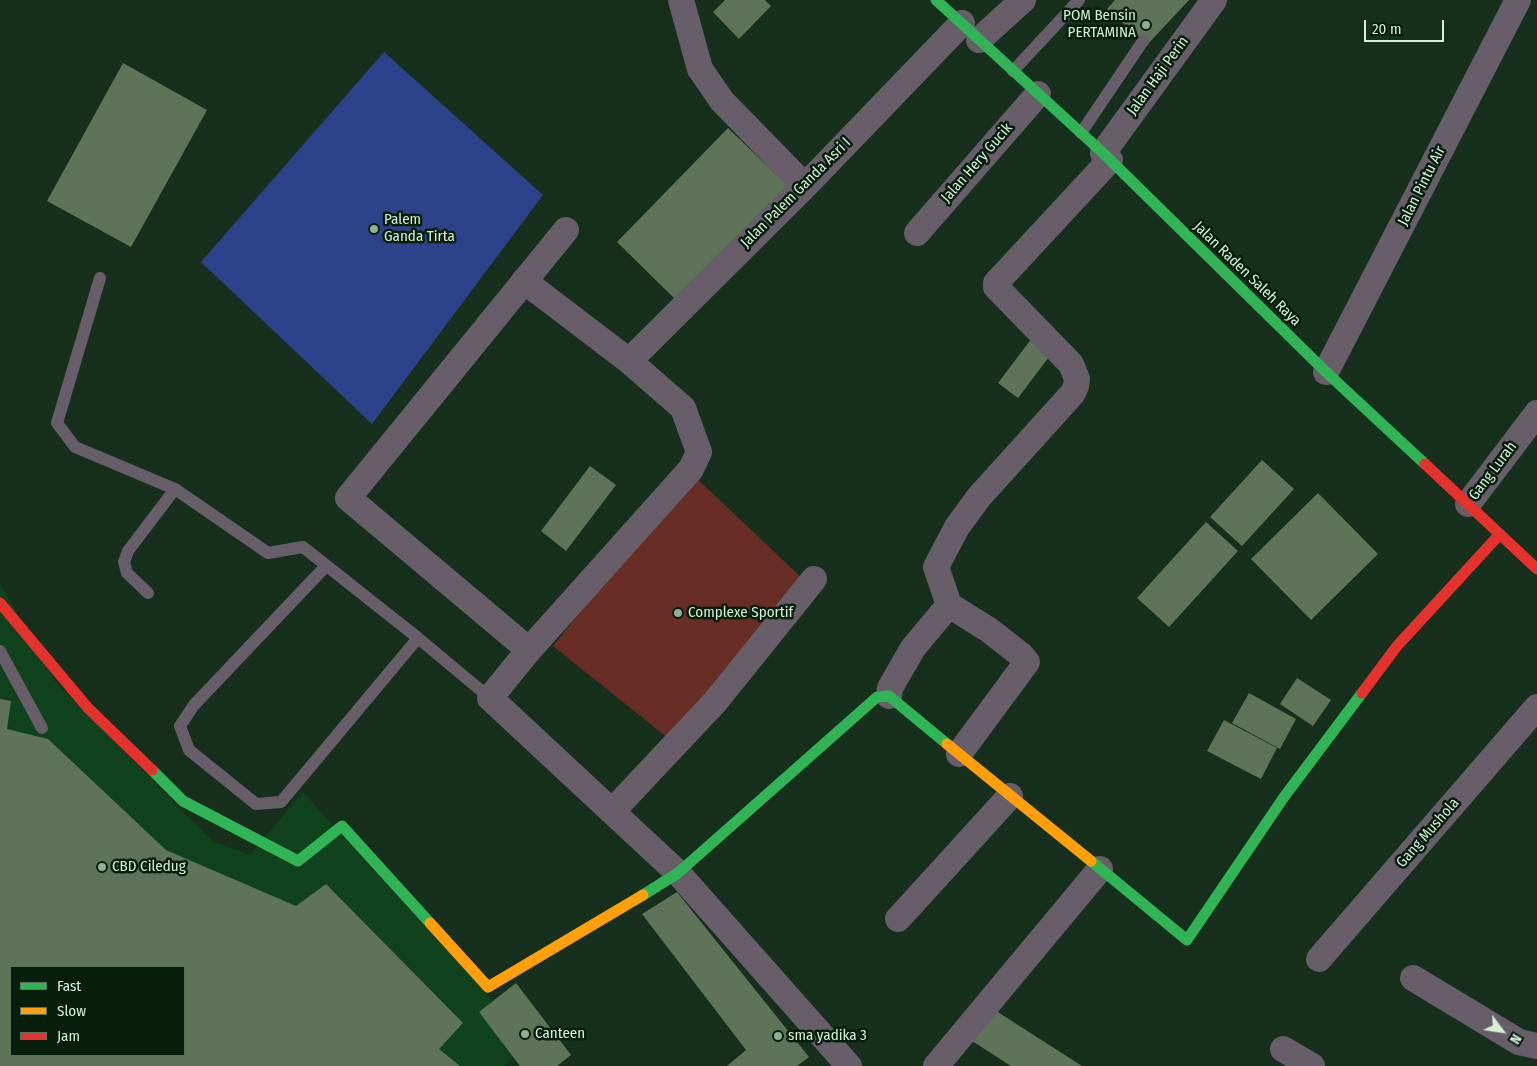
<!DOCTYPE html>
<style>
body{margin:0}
#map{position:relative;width:1537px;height:1066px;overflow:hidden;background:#16301d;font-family:"Fira Sans Condensed",sans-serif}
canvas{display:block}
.legend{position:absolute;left:10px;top:966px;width:175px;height:90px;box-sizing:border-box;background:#061e0b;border:1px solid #57725c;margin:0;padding:6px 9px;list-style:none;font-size:15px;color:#d1f0d5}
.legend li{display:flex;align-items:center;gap:10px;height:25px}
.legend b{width:25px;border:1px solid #57725c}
.north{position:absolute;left:1477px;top:1006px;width:50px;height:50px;-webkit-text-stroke:4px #061e0b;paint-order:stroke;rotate:121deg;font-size:14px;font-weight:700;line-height:20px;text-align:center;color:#d1f0d5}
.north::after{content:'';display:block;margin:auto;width:18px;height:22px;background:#d1f0d5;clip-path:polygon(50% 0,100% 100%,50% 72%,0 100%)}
.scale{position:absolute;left:1364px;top:20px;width:80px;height:22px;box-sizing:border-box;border:2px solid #d1f0d5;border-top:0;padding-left:6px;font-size:15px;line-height:18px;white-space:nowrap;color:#d1f0d5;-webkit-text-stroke:4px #061e0b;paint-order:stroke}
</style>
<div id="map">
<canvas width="1537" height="1066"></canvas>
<ul class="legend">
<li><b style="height:6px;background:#30b455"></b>Fast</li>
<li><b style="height:6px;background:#ff9f0a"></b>Slow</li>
<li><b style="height:6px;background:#e5322d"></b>Jam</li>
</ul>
<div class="north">N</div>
<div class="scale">20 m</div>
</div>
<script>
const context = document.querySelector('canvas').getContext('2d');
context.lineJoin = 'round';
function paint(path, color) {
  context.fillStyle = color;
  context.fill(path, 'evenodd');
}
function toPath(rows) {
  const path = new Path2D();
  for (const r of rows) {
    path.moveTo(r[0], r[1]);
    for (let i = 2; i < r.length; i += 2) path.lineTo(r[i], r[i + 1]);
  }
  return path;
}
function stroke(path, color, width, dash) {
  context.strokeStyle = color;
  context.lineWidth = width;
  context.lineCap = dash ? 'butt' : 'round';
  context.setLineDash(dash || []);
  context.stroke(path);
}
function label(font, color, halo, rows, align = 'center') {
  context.font = font + ' "Fira Sans Condensed",sans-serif';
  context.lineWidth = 5;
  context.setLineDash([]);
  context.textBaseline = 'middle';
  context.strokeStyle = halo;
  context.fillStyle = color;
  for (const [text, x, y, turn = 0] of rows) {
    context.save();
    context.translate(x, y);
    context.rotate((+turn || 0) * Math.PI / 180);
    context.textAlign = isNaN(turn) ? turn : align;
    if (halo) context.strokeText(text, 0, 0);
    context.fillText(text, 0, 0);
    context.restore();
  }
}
paint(toPath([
 [0,583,54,680,211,840,250,855,303,792,493,1001,479,1012,514,1057,504,1066,0,1066],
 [11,967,184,967,184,1055,11,1055]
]), '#11421e');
paint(toPath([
 [691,473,804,580,674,743,553,646]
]), '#682d24');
paint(toPath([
 [384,52,543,195,372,424,201,262]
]), '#2c438c');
paint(toPath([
 [725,0,765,0,771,6,739,39,713,12],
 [1115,0,1189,0,1147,45,1107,9],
 [123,63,207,110,131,247,47,201],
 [728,128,788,186,677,301,617,242],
 [1032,338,1052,353,1018,398,998,383],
 [1262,460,1294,489,1242,546,1210,517],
 [590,466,616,485,566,551,541,531],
 [1318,493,1378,554,1311,620,1251,559],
 [1206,522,1238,551,1169,627,1137,598],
 [1297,678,1331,700,1313,726,1280,704],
 [1249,693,1296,719,1280,749,1232,723],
 [0,699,11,701,7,729,48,739,166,850,296,906,326,884,463,1023,439,1049,460,1066,0,1066],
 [11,967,184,967,184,1055,11,1055],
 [1224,720,1277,748,1261,779,1207,751],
 [677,892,809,1057,797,1066,727,1066,746,1050,642,914],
 [516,983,571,1055,557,1066,520,1066,479,1012],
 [990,1007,1082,1066,1011,1066,969,1039]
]), '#5f7358');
stroke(toPath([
 [1013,71,1079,0],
 [1081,133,1143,41],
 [100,278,57,423,75,447,175,489,268,553,303,547,418,638,490,698],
 [326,566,194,705,180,726,189,750,256,804,281,802,418,638],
 [148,593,127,573,124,562,128,551,175,489],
 [0,651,42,728]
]), '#685e69', 12);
stroke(toPath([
 [681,0,700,69,722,101,805,186],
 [979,40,1023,0],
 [1103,153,1214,0],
 [917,233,1038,94],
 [524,281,629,361,683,408,699,452,691,469,529,650,490,698,678,873,849,1066],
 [629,361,805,186,962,23],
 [1326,372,1518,0],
 [1468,504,1537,413],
 [949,605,989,630,1021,655,1027,662,959,754],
 [529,650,348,498,566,230],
 [889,696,890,688,913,648,949,605,936,567,957,527,979,497,1073,393,1076,386,1077,379,1071,364,996,287,996,283,1110,160],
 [619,804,715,702,814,579],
 [898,919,1010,796],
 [1319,959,1537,707],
 [1413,978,1519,1042,1537,1046],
 [1283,1049,1312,1066],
 [936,1066,1100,869]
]), '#685e69', 26);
stroke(toPath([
 [936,0,1103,153,1326,372,1425,464],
 [152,770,183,801,298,861,342,826,430,923],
 [1091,861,1187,940,1284,797,1362,693],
 [643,895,678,873,877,697,889,696,947,744]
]), '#30b455', 11);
stroke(toPath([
 [947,744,1091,861],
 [430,923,488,987,643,895]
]), '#ff9f0a', 11);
stroke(toPath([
 [1425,464,1537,569],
 [0,603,88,708,152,770],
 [1362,693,1397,646,1500,534]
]), '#e5322d', 11);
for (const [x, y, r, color] of [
 [1146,25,5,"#90ad95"],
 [374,229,5,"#90ad95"],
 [678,613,5,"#90ad95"],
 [102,867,5,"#90ad95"],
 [525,1034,5,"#90ad95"],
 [778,1036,5,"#90ad95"]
]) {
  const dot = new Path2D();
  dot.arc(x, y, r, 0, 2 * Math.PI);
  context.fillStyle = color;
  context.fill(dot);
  stroke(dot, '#061e0b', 2);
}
label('15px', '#d1f0d5', '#061e0b', [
 ["POM Bensin",1136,16,"right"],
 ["PERTAMINA",1136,33,"right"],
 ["Palem",384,220],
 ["Ganda Tirta",384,237],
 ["Complexe Sportif",688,613],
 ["CBD Ciledug",112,867],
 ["Canteen",535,1034],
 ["sma yadika 3",788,1036]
], 'left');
label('15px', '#d1f0d5', '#061e0b', [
 ["Jalan Haji Perin",1158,76,-54],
 ["Jalan Hery Gucik",977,163,-49],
 ["Jalan Pintu Air",1422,186,-63],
 ["Jalan Palem Ganda Asri I",796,193,-45],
 ["Jalan Raden Saleh Raya",1247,274,44],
 ["Gang Lurah",1493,471,-53],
 ["Gang Mushola",1428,833,-49]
]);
</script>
